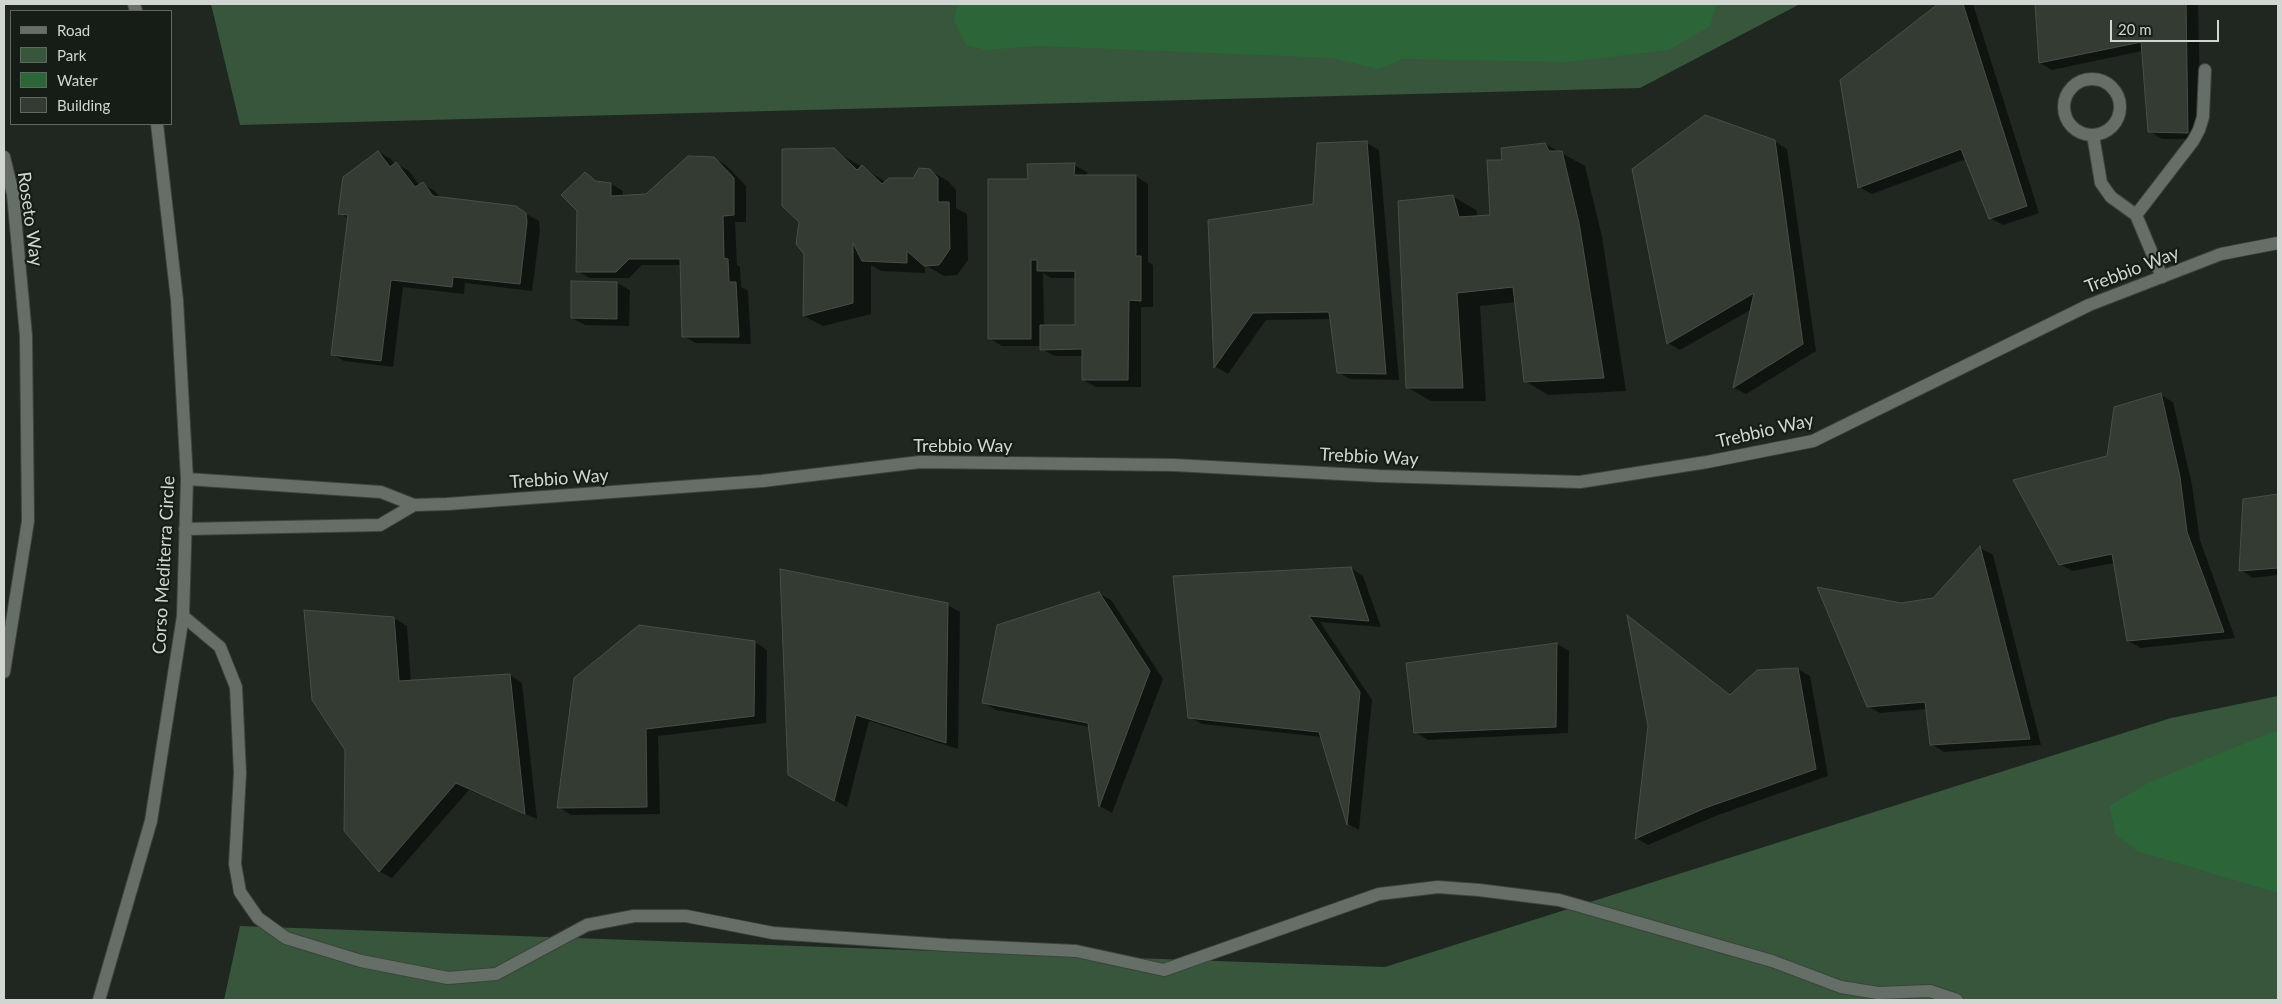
<!DOCTYPE html>
<style>
body{margin:0}
#map{position:relative;width:2282px;height:1004px;overflow:hidden;background:#1f2720;font-family:Lato,sans-serif}
canvas{display:block}
.frame{position:absolute;inset:0;border:5px solid #d1d6d2;pointer-events:none}
.legend{position:absolute;left:10px;top:10px;width:162px;height:115px;box-sizing:border-box;background:#161d17;border:1px solid #616762;margin:0;padding:6px 9px;list-style:none;font-size:15px;color:#d1d6d2}
.legend li{display:flex;align-items:center;gap:10px;height:25px}
.legend b{width:25px;border:1px solid #616762}
.scale{position:absolute;left:2110px;top:20px;width:109px;height:22px;box-sizing:border-box;border:2px solid #d1d6d2;border-top:0;padding-left:6px;font-size:15px;line-height:18px;white-space:nowrap;color:#d1d6d2;-webkit-text-stroke:4px #161d17;paint-order:stroke}
</style>
<div id="map">
<canvas width="2282" height="1004"></canvas>
<div class="frame"></div>
<ul class="legend">
<li><b style="height:6px;background:#666f67"></b>Road</li>
<li><b style="height:14px;background:#37563c"></b>Park</li>
<li><b style="height:14px;background:#2c6538"></b>Water</li>
<li><b style="height:14px;background:#333b33"></b>Building</li>
</ul>
<div class="scale">20 m</div>
</div>
<script>
const context = document.querySelector('canvas').getContext('2d');
context.lineJoin = 'round';
function paint(path, color) {
  context.fillStyle = color;
  context.fill(path, 'evenodd');
}
function toPath(rows) {
  const path = new Path2D();
  for (const r of rows) {
    if (r.length === 3) {
      path.moveTo(r[0] + r[2], r[1]);
      path.arc(r[0], r[1], r[2], 0, 2 * Math.PI);
      continue;
    }
    path.moveTo(r[0], r[1]);
    for (let i = 2; i < r.length; i += 2) path.lineTo(r[i], r[i + 1]);
  }
  return path;
}
function stroke(path, color, width, dash) {
  context.strokeStyle = color;
  context.lineWidth = width;
  context.lineCap = dash ? 'butt' : 'round';
  context.setLineDash(dash || []);
  context.stroke(path);
}
function label(font, color, halo, rows, align = 'center') {
  context.font = font + ' Lato,sans-serif';
  context.lineWidth = 4.5;
  context.setLineDash([]);
  context.textBaseline = 'middle';
  context.strokeStyle = halo;
  context.fillStyle = color;
  for (const [text, x, y, turn = 0] of rows) {
    context.save();
    context.translate(x, y);
    context.rotate((+turn || 0) * Math.PI / 180);
    context.textAlign = isNaN(turn) ? turn : align;
    if (halo) context.strokeText(text, 0, 0);
    context.fillText(text, 0, 0);
    context.restore();
  }
}
paint(toPath([
 [211,4,1800,4,1640,88,240,125],
 [2278,696,2278,1000,224,1000,240,926,1385,967,2171,718]
]), '#37563c');
paint(toPath([
 [957,4,1717,4,1710,26,1669,50,1567,62,1403,59,1379,69,1332,58,1039,46,986,50,966,45,954,20],
 [2278,731,2278,893,2137,851,2116,835,2109,806,2150,782,2270,733]
]), '#2c6538');
paint(toPath([
 [1940,4,1973,4,2039,213,2003,225,1990,218,1966,159,1872,194,1859,187,1841,81],
 [2036,4,2198,4,2201,139,2162,139,2149,131,2142,51,2052,70,2040,63],
 [1774,141,1787,149,1816,351,1746,394,1734,388,1752,309,1680,350,1668,343],
 [1367,143,1379,150,1399,380,1350,379,1338,372,1331,319,1266,320,1228,374,1216,367,1210,221,1315,205],
 [1545,144,1585,166,1602,237,1626,391,1548,395,1525,381,1516,302,1480,306,1486,401,1431,401,1408,388,1452,196,1476,210,1478,217,1492,216,1503,161],
 [834,150,886,182,913,179,929,170,948,181,956,190,956,208,967,214,968,260,957,275,944,276,925,265,925,273,881,271,871,265,871,314,823,326,804,316,806,253],
 [378,152,391,159,395,165,396,164,409,171,420,186,423,184,435,191,441,198,515,207,539,221,540,230,532,291,465,283,464,294,403,287,393,367,344,361,332,354,348,218,340,213],
 [714,158,727,166,746,186,746,222,735,222,737,265,740,267,741,287,748,291,751,344,696,343,683,336,681,265,642,265,629,278,590,278,577,271,585,173,601,183,611,184,623,191,623,196,647,195],
 [1074,165,1087,172,1087,177,1135,176,1148,184,1148,262,1153,265,1153,307,1141,307,1141,387,1096,387,1083,380,1083,356,1054,356,1042,349,1042,346,1002,346,989,338,1029,181],
 [1049,270,1081,270,1081,272,1049,272],
 [1043,273,1051,278,1076,278,1076,327,1044,327],
 [573,282,617,283,630,290,629,326,585,325,572,318],
 [2161,395,2173,402,2192,485,2200,540,2235,638,2141,648,2128,641,2114,563,2072,571,2060,564],
 [2278,495,2278,575,2253,578,2241,570,2245,500],
 [1980,548,1993,555,2041,745,1944,752,1931,744,1927,709,1880,713,1868,706,1901,604,1933,599],
 [1351,568,1363,576,1381,627,1320,622,1372,700,1359,830,1348,824,1322,737,1202,724,1189,717],
 [1098,593,1111,600,1163,679,1112,813,1100,806,1090,727,996,710,984,703],
 [948,605,960,612,958,749,869,721,847,807,789,774],
 [394,618,407,626,411,682,510,675,522,683,537,819,469,790,392,878,379,871],
 [1628,618,1732,696,1798,669,1810,676,1828,776,1718,815,1648,845,1636,838,1649,726],
 [755,642,767,650,766,723,658,736,660,814,571,815,559,807,575,679],
 [1557,644,1569,651,1568,733,1428,740,1415,732]
]), '#0007');
const building = toPath([
 [1938,4,1963,4,2027,206,1989,219,1961,149,1858,188,1840,80,1938,4],
 [2035,4,2186,4,2188,133,2148,132,2141,42,2039,63,2035,4],
 [1705,115,1775,140,1803,344,1733,388,1754,293,1667,344,1632,169,1705,115],
 [1367,141,1386,374,1337,373,1329,312,1253,313,1214,368,1208,220,1313,204,1317,143,1367,141],
 [1545,143,1549,151,1562,151,1579,223,1604,378,1524,382,1513,287,1457,293,1463,388,1406,388,1398,201,1453,195,1459,217,1490,215,1487,160,1502,160,1501,148,1545,143],
 [834,148,857,170,862,165,882,184,889,178,913,178,919,168,930,169,938,178,938,202,949,202,950,249,939,265,924,266,907,251,907,263,862,261,853,243,853,303,803,316,804,254,796,244,799,222,782,206,782,149,834,148],
 [378,151,390,167,396,162,415,187,423,182,433,196,516,206,526,213,527,222,520,284,453,277,452,287,391,280,381,361,331,355,348,215,338,214,343,177,378,151],
 [688,156,714,157,734,178,734,215,723,216,724,258,728,259,729,282,736,282,739,337,682,337,680,259,629,259,616,272,576,272,577,211,561,195,585,172,596,181,611,183,611,196,646,194,688,156],
 [1075,163,1074,175,1136,175,1136,256,1141,256,1141,301,1129,300,1128,380,1082,380,1082,349,1040,350,1040,325,1075,325,1075,271,1037,271,1037,260,1031,260,1031,339,988,339,988,179,1028,179,1027,164,1075,163],
 [571,281,617,282,617,319,571,318,571,281],
 [2161,393,2180,477,2187,532,2224,632,2127,641,2112,554,2059,565,2013,480,2107,456,2114,407,2161,393],
 [2278,494,2278,568,2239,571,2243,499,2278,494],
 [1980,546,2030,739,1930,745,1925,702,1867,707,1817,587,1901,603,1933,598,1980,546],
 [1351,567,1369,621,1309,616,1360,692,1347,825,1319,732,1188,718,1173,576,1351,567],
 [780,569,948,603,946,743,856,715,834,801,788,775,780,569],
 [1099,592,1150,671,1099,807,1088,723,982,703,997,625,1099,592],
 [304,610,394,617,399,681,510,674,525,814,456,783,379,872,344,831,345,750,312,700,304,610],
 [1627,615,1730,695,1757,670,1798,668,1816,769,1705,808,1635,839,1648,726,1627,615],
 [639,625,755,641,754,716,646,729,647,807,557,808,574,678,639,625],
 [1557,643,1556,727,1414,733,1406,663,1557,643]
]);
paint(building, '#333b33');
stroke(building, '#474f47', 1);
const lane = toPath([
 [2092,107,28],
 [2093,135,2101,183,2111,197,2136,215],
 [2162,277,2136,215,2193,141,2199,130,2203,117,2205,70],
 [183,616,220,647,236,687,240,773,235,864,240,892,258,918,286,938,361,961,448,978,496,974,587,925,634,916,686,916,773,933,947,945,1076,951,1164,970,1379,894,1438,887,1479,890,1559,900,1772,961,1841,987,1878,993,1930,991,1957,1000]
]);
const street = toPath([
 [134,4,136,11],
 [4,157,13,194,26,336,28,521,4,672],
 [187,479,381,492,414,505,447,504,762,481,920,462,1174,465,1379,476,1580,482,1707,462,1813,441,2089,305,2221,254,2278,243],
 [185,529,380,525,414,505],
 [99,1000,151,821,183,616,187,479,177,300,157,124]
]);
stroke(lane, '#3d433e', 14);
stroke(street, '#3d433e', 14);
stroke(lane, '#666f67', 12);
stroke(street, '#666f67', 12);
label('18px', '#d1d6d2', '#161d17', [
 ["Roseto Way",30,219,82],
 ["Trebbio Way",2132,270,-21],
 ["Trebbio Way",1765,431,-13],
 ["Trebbio Way",963,446],
 ["Trebbio Way",1369,457,3],
 ["Trebbio Way",559,479,-4],
 ["Corso Mediterra Circle",164,565,-87]
]);
</script>
